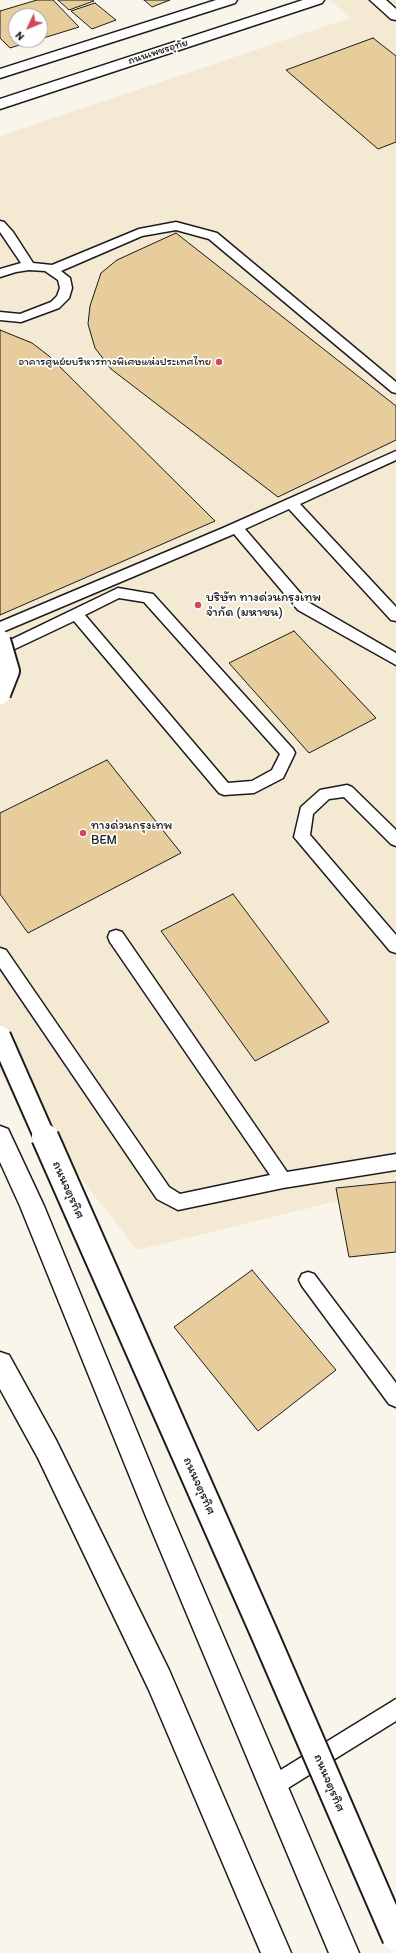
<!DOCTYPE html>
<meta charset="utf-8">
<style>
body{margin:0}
#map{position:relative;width:396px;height:1953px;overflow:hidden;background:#faf5eb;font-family:Itim,sans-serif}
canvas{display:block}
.north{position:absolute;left:8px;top:8px;width:40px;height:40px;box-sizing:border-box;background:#fff;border:1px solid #a4a4a4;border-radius:50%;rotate:226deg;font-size:11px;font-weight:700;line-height:16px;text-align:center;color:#1c1c1c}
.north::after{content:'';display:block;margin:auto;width:14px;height:18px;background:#d1495b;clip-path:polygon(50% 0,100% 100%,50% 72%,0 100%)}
</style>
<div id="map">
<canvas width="396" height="1953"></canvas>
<div class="north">N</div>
</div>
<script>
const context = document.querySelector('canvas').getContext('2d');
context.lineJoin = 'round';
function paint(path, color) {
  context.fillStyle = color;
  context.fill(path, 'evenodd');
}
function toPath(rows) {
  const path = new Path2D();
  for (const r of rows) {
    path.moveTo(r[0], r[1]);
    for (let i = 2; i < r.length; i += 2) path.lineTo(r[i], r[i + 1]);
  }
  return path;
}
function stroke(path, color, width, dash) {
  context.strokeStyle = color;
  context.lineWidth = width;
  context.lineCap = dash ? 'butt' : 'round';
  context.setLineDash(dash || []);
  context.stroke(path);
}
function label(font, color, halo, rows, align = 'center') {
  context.font = font + ' Itim,"Playpen Sans Thai",sans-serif';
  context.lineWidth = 3.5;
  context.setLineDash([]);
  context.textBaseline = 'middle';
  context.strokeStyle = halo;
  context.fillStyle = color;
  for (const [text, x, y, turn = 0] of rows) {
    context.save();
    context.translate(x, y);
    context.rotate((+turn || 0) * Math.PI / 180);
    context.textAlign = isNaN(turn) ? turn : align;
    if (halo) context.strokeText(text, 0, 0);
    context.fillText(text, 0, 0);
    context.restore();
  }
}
paint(toPath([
 [330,0,396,0,396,1187,137,1250,0,1074,0,136,350,18]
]), '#f4e9d3');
const building = toPath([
 [37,0,53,0,79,27,40,39,40,16,16,16,16,40,36,40,10,48,0,38,0,11,37,0],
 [58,0,93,0,94,1,69,10,58,0],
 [144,0,170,0,152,7,144,0],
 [95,3,116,20,92,29,71,11,95,3],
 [373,38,396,56,396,142,378,149,286,70,373,38],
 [176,233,396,406,396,440,278,497,111,369,95,348,88,324,90,306,101,273,117,260,176,233],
 [0,330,32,343,49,356,215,521,0,615,0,330],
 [294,631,376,718,309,753,229,663,294,631],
 [107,760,181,853,28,933,0,894,0,813,107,760],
 [233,894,329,1022,255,1061,161,931,233,894],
 [396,1182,396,1252,349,1257,336,1188,396,1182],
 [252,1270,336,1370,258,1431,174,1327,252,1270]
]);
paint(building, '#e7cd9c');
stroke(building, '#1c1c1c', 1);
const service = toPath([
 [0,221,4,222,13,232,33,263,52,265,139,229,176,222,217,233,396,382,396,393,392,392,209,239,176,230,142,236,61,271,70,278,72,288,69,298,59,308,21,322,0,320,0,312,20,314,51,302,57,296,60,288,58,280,45,271,29,270,16,272,0,277,0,269,21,263,0,232,0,221],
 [396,451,396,460,300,504,396,607,396,621,391,620,289,509,245,529,308,602,396,653,396,665,298,610,234,534,0,633,0,622,223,528,396,451],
 [118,588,153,594,293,749,295,753,283,778,254,793,224,795,219,793,74,621,0,656,0,645,118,588],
 [119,598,144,602,280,754,272,770,252,781,228,783,85,615,119,598],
 [347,785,352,787,396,830,396,846,391,844,344,797,329,799,313,814,310,835,396,935,396,953,390,951,294,837,301,807,320,790,347,785],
 [116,930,122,932,287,1172,396,1154,396,1170,283,1188,178,1210,157,1199,0,968,0,948,6,950,169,1187,180,1194,270,1175,110,942,108,937,110,932,116,930],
 [308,1272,314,1274,396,1383,396,1407,389,1404,302,1286,299,1280,302,1274,308,1272],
 [396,1699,396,1721,280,1793,273,1796,266,1793,263,1786,266,1779,396,1699]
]);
const tertiary = toPath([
 [370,0,386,0,396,9,396,20,391,19,370,0]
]);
const secondary = toPath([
 [216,0,237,0,235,3,0,78,0,69,216,0],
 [303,0,324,0,322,3,0,109,0,99,303,0],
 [0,1126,8,1129,44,1206,166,1502,359,1953,329,1953,147,1519,20,1206,0,1162,0,1126]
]);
const motorway = toPath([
 [0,1352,9,1355,56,1440,169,1670,291,1953,261,1953,149,1690,38,1458,0,1389,0,1352]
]);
stroke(service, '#1c1c1c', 3);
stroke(tertiary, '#1c1c1c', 3);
stroke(secondary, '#1c1c1c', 3);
stroke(motorway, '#1c1c1c', 3);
paint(service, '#fff');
paint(tertiary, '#fff');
paint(secondary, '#fff');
paint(motorway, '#fff');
const secondaryBridgeFar1 = toPath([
 [0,1036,45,1138]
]);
const secondaryBridge = toPath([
 [45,1137,264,1633,396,1938]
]);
const motorwayBridge = toPath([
 [0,640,9,671,0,694]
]);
stroke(secondaryBridgeFar1, '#1c1c1c', 24, []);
stroke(secondaryBridge, '#1c1c1c', 30, []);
stroke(motorwayBridge, '#1c1c1c', 24, []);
stroke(secondaryBridgeFar1, '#fff', 20);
stroke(secondaryBridge, '#fff', 26);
stroke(motorwayBridge, '#fff', 20);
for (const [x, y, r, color] of [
 [219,362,4,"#d1495b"],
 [198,605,4,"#d1495b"],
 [83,833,4,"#d1495b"]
]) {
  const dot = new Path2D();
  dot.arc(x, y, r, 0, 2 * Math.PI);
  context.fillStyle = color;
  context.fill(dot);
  stroke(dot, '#fff', 1.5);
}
label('11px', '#1c1c1c', '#fff', [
 ["ถนนเพชรอุทัย",158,52,-18]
]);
label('11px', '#1c1c1c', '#fff', [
 ["อาคารศูนย์ยบริหารทางพิเศษแห่งประเทศไทย",211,362]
], 'right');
label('13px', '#1c1c1c', '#fff', [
 ["บริษัท ทางด่วนกรุงเทพ",206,598],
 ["จำกัด (มหาชน)",206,613],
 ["ทางด่วนกรุงเทพ",91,826],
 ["BEM",91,841]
], 'left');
label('13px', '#1c1c1c', '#fff', [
 ["ถนนจตุรทิศ",68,1190,66],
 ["ถนนจตุรทิศ",199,1486,66],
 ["ถนนจตุรทิศ",329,1783,67]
]);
</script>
